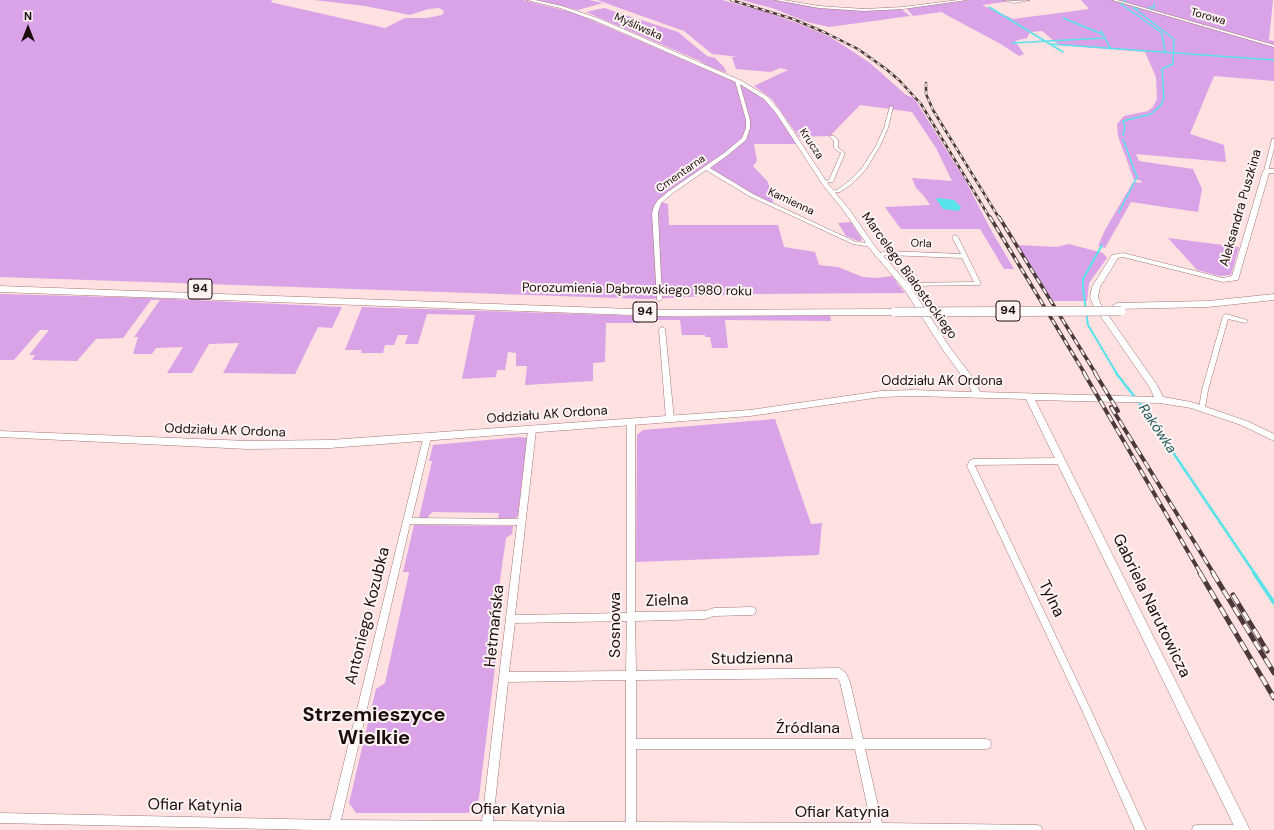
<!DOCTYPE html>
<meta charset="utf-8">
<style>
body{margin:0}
#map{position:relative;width:1274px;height:830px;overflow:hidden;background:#fee1e0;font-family:"DM Sans",sans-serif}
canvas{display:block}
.north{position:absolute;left:8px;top:8px;width:40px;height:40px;-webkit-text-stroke:3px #fdf3f3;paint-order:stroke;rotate:0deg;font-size:11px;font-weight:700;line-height:16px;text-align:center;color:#1c0d0d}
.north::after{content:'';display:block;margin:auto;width:14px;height:18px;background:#1c0d0d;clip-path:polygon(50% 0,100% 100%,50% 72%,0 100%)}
</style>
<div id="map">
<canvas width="1274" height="830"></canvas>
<div class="north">N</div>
</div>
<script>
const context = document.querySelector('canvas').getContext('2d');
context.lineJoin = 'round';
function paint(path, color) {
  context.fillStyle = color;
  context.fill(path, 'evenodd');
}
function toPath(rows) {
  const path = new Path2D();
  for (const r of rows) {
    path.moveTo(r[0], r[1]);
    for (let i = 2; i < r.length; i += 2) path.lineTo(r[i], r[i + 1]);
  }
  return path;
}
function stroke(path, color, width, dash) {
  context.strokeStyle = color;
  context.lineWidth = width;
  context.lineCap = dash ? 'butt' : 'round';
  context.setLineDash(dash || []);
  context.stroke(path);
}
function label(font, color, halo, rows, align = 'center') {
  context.font = font + ' "DM Sans",sans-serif';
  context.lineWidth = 4;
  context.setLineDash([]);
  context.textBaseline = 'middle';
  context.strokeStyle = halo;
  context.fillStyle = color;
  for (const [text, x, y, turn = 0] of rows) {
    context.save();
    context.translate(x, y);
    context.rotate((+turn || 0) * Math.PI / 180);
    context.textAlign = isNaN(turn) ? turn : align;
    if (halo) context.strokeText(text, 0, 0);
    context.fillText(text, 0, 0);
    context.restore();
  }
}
paint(toPath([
 [0,0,273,0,270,2,385,28,405,18,427,18,442,15,444,11,439,8,428,9,410,15,365,6,314,0,523,0,575,13,742,85,759,94,773,109,797,144,754,144,757,161,753,166,768,182,773,202,770,203,752,194,704,167,661,202,668,204,669,225,778,225,784,247,815,252,819,265,838,267,863,277,877,278,892,276,905,293,748,294,648,299,0,277],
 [536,0,589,0,603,3,578,10],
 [597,0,722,0,763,11,797,23,830,37,846,47,870,63,906,95,914,98,965,180,991,230,1014,269,1004,269,980,229,901,229,887,210,885,207,930,205,924,196,916,188,912,178,952,181,936,148,912,112,860,105,830,136,799,137,772,99,754,86,788,70,780,68,771,72,736,69,732,57,739,57,712,54,684,31],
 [741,0,773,0,836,9,901,9,910,16,829,27,807,22,772,8],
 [971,0,1018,0,982,5,1013,19,1089,9,1081,0,1111,0,1140,7,1274,47,1274,81,1214,76,1190,134,1224,145,1226,162,1136,154,1139,161,1193,169,1202,189,1198,212,1131,202,1105,248,1098,246,1105,230,1133,182,1142,183,1140,180,1134,180,1118,136,1117,124,1124,116,1148,111,1153,107,1157,99,1156,77,1145,52,1059,45,1042,31,1030,32,1027,38,1015,41,1024,54,1019,56,999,43,941,12,913,16,907,9,909,8],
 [1117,0,1273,0,1269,40,1274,41,1274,45],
 [604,8,678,32,707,56,715,58,724,67,727,73,708,66,700,61,586,12],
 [851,222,862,239,861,241,858,241,846,236,838,223],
 [1168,238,1239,247,1231,275,1220,276,1197,270],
 [1069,244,1103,253,1107,258,1089,283,1087,301,1053,301,1018,245,1057,247],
 [0,294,151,298,342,307,332,328,318,327,295,374,223,373,239,343,209,344,192,373,167,373,183,347,156,348,152,354,133,354,138,337,134,337,160,300,151,300,123,338,96,339,77,361,32,360,35,355,29,355,49,330,40,330,14,360,0,360],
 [362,307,674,317,830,315,831,321,725,320,728,348,712,348,710,337,705,337,705,335,682,335,680,320,641,320,640,323,606,323,605,362,593,363,593,381,525,385,527,366,516,366,516,353,508,352,505,370,497,370,496,377,462,379,475,315,427,314,418,344,405,344,408,335,398,335,394,345,385,345,383,353,361,353,362,350,345,350],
 [775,419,811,524,822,523,819,555,636,562,637,435,643,430],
 [520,437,527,438,518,515,516,518,498,519,499,513,433,512,429,515,428,518,419,518,432,461,429,461,433,445],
 [414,525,513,526,512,534,506,538,501,573,492,653,496,659,478,805,468,813,356,813,349,803,376,689,385,683,409,573,409,572,403,572]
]), '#daa2e7');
paint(toPath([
 [938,198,954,200,961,207,959,211,943,209,936,199]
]), '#58e2e9');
stroke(toPath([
 [1124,0,1125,2],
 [1123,3,1121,4,1162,33,1165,53],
 [989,7,1063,52],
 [1148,8,1154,8,1154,4],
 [1063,18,1102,34],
 [1101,31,1111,49],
 [1012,43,1104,38],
 [1050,44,1274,60],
 [1123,135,1125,127,1123,121,1151,114,1161,105,1164,98,1162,69,1173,64,1174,39,1134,8,1141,8],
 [1119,212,1137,177,1123,139]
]), '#58e2e9', 1.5);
stroke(toPath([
 [1102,245,1083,279,1083,288,1088,325,1117,374]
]), '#58e2e9', 2);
stroke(toPath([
 [1116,373,1141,405,1255,574]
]), '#58e2e9', 2.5);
stroke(toPath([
 [1254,573,1274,603]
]), '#58e2e9', 3.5);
const minor = toPath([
 [775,0,783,0,819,6,864,9,903,7,958,0,967,0,903,9,864,11,819,8,775,0],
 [1004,0,1014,1,1030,0,1014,3,1004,0],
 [1112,0,1117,0,1274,45,1274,47,1112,0],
 [737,80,739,81,750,120,750,128,746,140,728,155,710,168,753,194,772,203,856,242,871,243,874,245,871,247,853,244,749,196,706,170,673,193,662,202,660,206,658,213,662,299,659,301,657,300,652,213,654,206,658,200,669,191,724,153,742,138,746,128,746,120,735,81,737,80],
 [890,106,893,107,888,128,880,146,866,169,853,183,840,192,830,193,830,191,837,190,849,181,862,168,876,146,884,128,890,106],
 [830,136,834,136,838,140,838,148,845,153,833,182,824,183,822,182,829,180,841,153,834,148,834,141,830,137,830,136],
 [1272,139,1274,139,1274,149,1268,171,1266,172,1264,171,1272,139],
 [955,235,958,237,981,284,980,285,902,286,902,284,904,283,974,282,962,258,888,255,877,257,874,255,875,254,888,251,961,254,952,237,955,235],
 [1226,314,1247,320,1248,321,1245,323,1228,319,1208,390,1205,408,1202,411,1199,408,1202,390,1223,316,1226,314],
 [662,327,665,329,674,419,670,422,666,419,659,329,662,327],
 [631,419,635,422,635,612,705,611,714,608,752,607,755,608,756,611,755,614,752,615,714,616,705,619,635,621,636,671,839,668,846,673,850,682,863,739,986,739,990,740,991,744,990,748,986,749,865,749,882,823,1037,825,1041,826,1042,830,315,830,0,823,0,813,330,820,424,435,427,434,430,435,431,437,412,518,518,519,528,430,529,428,532,427,535,428,536,430,515,615,627,613,627,422,631,419],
 [410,524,517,525,482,821,341,820,410,524],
 [627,621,626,671,509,672,515,623,627,621],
 [837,678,840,682,853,739,636,739,636,680,837,678],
 [626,680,626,822,493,821,508,682,626,680],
 [636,749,855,749,871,823,636,822,636,749],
 [1061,458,1064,459,1065,461,1064,463,1061,464,975,465,975,466,1088,704,1146,830,1135,830,1082,710,967,466,970,460,973,459,1061,458],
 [1197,825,1243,825,1247,826,1248,830,1192,830,1193,826,1197,825]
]);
const tertiary = toPath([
 [527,0,535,0,562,6,600,19,742,81,768,97,780,111,828,184,849,209,876,248,910,286,949,346,975,381,980,392,1154,397,1150,388,1093,305,1090,297,1092,287,1112,255,1123,253,1223,278,1232,276,1263,171,1266,169,1274,169,1274,173,1269,173,1238,280,1223,282,1123,257,1118,258,1100,287,1098,297,1101,305,1157,385,1163,397,1191,402,1247,421,1274,434,1274,441,1241,425,1191,408,1160,403,1035,400,1250,830,1236,830,1026,399,913,396,881,397,750,416,330,448,248,449,0,437,0,431,248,441,330,440,750,410,881,391,913,390,972,392,968,384,943,350,904,289,871,250,844,211,823,185,776,113,764,99,738,83,596,21,560,8,527,0]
]);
const primary = toPath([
 [0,286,659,310,895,309,900,312,895,315,659,316,0,292,0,286],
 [1274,294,1274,300,1208,307,1117,309,1112,306,1117,303,1208,301,1274,294]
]);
stroke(minor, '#a27776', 1);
stroke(tertiary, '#a27776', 1);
stroke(primary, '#a27776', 1);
paint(minor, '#fff');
paint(tertiary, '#fff');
paint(primary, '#fff');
const railFar3 = toPath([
 [731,0,793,19,826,33,858,49,886,69,899,80,921,104,990,218],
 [926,83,926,94,933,110,999,218]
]);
const railFar2 = toPath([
 [990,217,1085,374],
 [999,217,1096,374]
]);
const railFar1 = toPath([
 [1084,373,1201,574],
 [1095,373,1118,411],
 [1111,407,1214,574]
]);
const rail = toPath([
 [1200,573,1274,698],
 [1213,573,1274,673],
 [1233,595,1267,651]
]);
stroke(railFar3, '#4c3a3a', 2.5);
stroke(railFar2, '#4c3a3a', 3.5);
stroke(railFar1, '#4c3a3a', 4);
stroke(rail, '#4c3a3a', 5);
stroke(railFar3, '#fdf3f3', 1.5, [4]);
stroke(railFar2, '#fdf3f3', 2, [6]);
stroke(railFar1, '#fdf3f3', 2.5, [8]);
stroke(rail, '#fdf3f3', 3.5, [10]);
const primaryBridge = toPath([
 [895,312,1121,311]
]);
stroke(primaryBridge, '#a27776', 10, []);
stroke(primaryBridge, '#fff', 9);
label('11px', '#1c0d0d', '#fdf3f3', [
 ["Torowa",1208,17,16],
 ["Myśliwska",638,27,24],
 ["Krucza",811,144,56],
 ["Cmentarna",681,174,-35],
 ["Kamienna",791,202,25],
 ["Orla",921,244,2]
]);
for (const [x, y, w] of [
 [200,289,24],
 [1008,311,24],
 [645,312,24]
]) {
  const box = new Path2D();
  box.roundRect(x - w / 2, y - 10, w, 20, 3);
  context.fillStyle = '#fdf3f3';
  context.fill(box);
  stroke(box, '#1c0d0d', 1);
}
label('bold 12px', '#1c0d0d', null, [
 ["94",200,289],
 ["94",1008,311],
 ["94",645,312]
]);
label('13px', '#1c0d0d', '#fdf3f3', [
 ["Aleksandra Puszkina",1241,208,-74],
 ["Marcelego Białostockiego",909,276,54],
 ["Porozumienia Dąbrowskiego 1980 roku",637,290,1],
 ["Oddziału AK Ordona",942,382],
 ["Oddziału AK Ordona",547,415,-4],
 ["Oddziału AK Ordona",225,431,2]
]);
label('italic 14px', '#1f595c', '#fdf3f3', [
 ["Rakówka",1157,429,56]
]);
label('16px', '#1c0d0d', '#fdf3f3', [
 ["Tylna",1051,599,64],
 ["Zielna",667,601,-2],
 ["Gabriela Narutowicza",1151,606,64],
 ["Antoniego Kozubka",368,616,-76],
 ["Sosnowa",616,625,-90],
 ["Hetmańska",495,626,-84],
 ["Studzienna",752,659,-1],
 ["Źródlana",808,729],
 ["Ofiar Katynia",195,806,1],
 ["Ofiar Katynia",518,810],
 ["Ofiar Katynia",842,813]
]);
label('bold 20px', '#1c0d0d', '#fdf3f3', [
 ["Strzemieszyce",374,716],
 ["Wielkie",374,739]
]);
</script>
